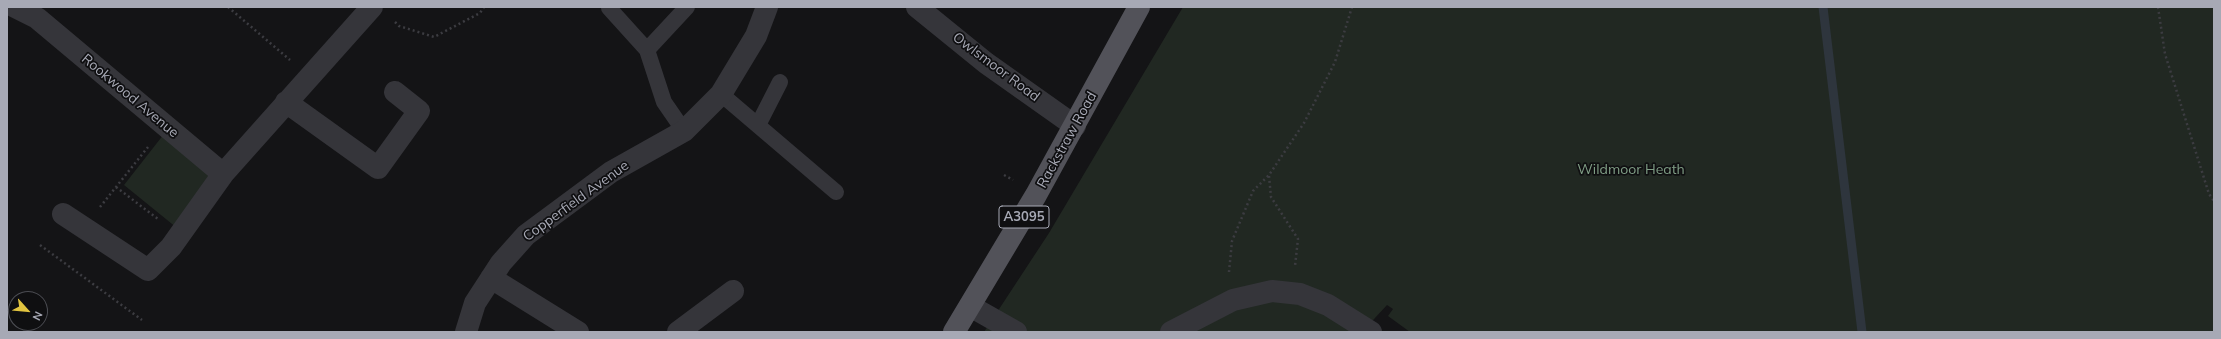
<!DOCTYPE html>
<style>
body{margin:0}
#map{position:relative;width:2221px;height:339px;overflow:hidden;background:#141416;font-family:Mulish,sans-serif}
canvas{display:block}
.frame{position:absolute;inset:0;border:8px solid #a7a9b5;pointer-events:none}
.north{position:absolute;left:8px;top:291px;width:40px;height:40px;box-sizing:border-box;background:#0f0f11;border:1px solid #4c4d53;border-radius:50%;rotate:117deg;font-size:11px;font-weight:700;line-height:16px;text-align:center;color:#a7a9b5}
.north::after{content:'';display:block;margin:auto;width:14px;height:18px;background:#e1c440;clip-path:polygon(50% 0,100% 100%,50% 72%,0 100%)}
</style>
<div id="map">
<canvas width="2221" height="339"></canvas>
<div class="frame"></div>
<div class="north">N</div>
</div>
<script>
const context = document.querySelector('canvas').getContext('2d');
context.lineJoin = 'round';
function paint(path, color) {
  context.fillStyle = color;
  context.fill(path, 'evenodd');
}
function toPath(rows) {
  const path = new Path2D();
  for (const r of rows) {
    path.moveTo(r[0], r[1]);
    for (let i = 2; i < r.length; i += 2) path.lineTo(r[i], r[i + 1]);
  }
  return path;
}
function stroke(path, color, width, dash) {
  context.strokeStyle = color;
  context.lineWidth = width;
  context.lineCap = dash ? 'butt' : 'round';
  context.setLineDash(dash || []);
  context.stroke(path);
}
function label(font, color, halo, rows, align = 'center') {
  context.font = font + ' Mulish,sans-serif';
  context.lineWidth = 3.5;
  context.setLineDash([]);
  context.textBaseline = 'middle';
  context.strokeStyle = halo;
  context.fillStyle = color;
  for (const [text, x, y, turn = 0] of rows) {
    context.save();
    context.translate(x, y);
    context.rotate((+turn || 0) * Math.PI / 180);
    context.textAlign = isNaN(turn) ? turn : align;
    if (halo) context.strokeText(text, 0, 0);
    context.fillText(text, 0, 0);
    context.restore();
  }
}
paint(toPath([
 [1183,7,2214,7,2214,332,1410,332,1388,316,1393,309,1387,305,1362,332,984,332,1049,233],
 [164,134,217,175,177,228,124,185]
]), '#212822');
stroke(toPath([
 [1823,7,1862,332]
]), '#2e353d', 9);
stroke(toPath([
 [228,7,290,60],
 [2158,7,2165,54,2209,194,2214,201],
 [395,22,399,26,434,37,480,13,484,7],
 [1004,175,1013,180],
 [1269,176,1271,197,1298,239,1295,266],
 [116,187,158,219],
 [100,207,148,147],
 [40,245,142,320],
 [1229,272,1232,241,1253,191,1269,175,1304,123,1335,62,1352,7]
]), '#3c3c41', 2.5, [2, 3]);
stroke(toPath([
 [609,8,647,50,664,102,684,131],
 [647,50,687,7],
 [721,94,836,192],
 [758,125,780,82]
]), '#35353a', 16);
stroke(toPath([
 [15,7,37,18,223,174],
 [286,102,378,168,419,111,395,92],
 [63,214,148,270,171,247,223,174,372,7],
 [491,278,578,332],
 [970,306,1016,332],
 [466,332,475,303,501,263,526,235,611,172,684,131,721,94,756,36,767,7],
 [678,332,733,291],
 [1171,332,1233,300,1272,291,1300,294,1328,305,1371,332]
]), '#35353a', 22);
stroke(toPath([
 [917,7,986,63,1075,126]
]), '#35353a', 22);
stroke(toPath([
 [954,332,1036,195,1139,7]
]), '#525259', 22);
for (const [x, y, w] of [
 [1024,217,50]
]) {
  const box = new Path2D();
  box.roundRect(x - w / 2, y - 11, w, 22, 3);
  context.fillStyle = '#0f0f11';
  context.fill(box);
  stroke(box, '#a7a9b5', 1);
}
label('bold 13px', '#a7a9b5', null, [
 ["A3095",1024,217]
]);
label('14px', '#a7a9b5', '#0f0f11', [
 ["Owlsmoor Road",996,67,37],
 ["Rookwood Avenue",130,96,40],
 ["Rackstraw Road",1067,140,-61],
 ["Copperfield Avenue",576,201,-36]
]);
label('14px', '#809e86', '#0f0f11', [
 ["Wildmoor Heath",1631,170]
]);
</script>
